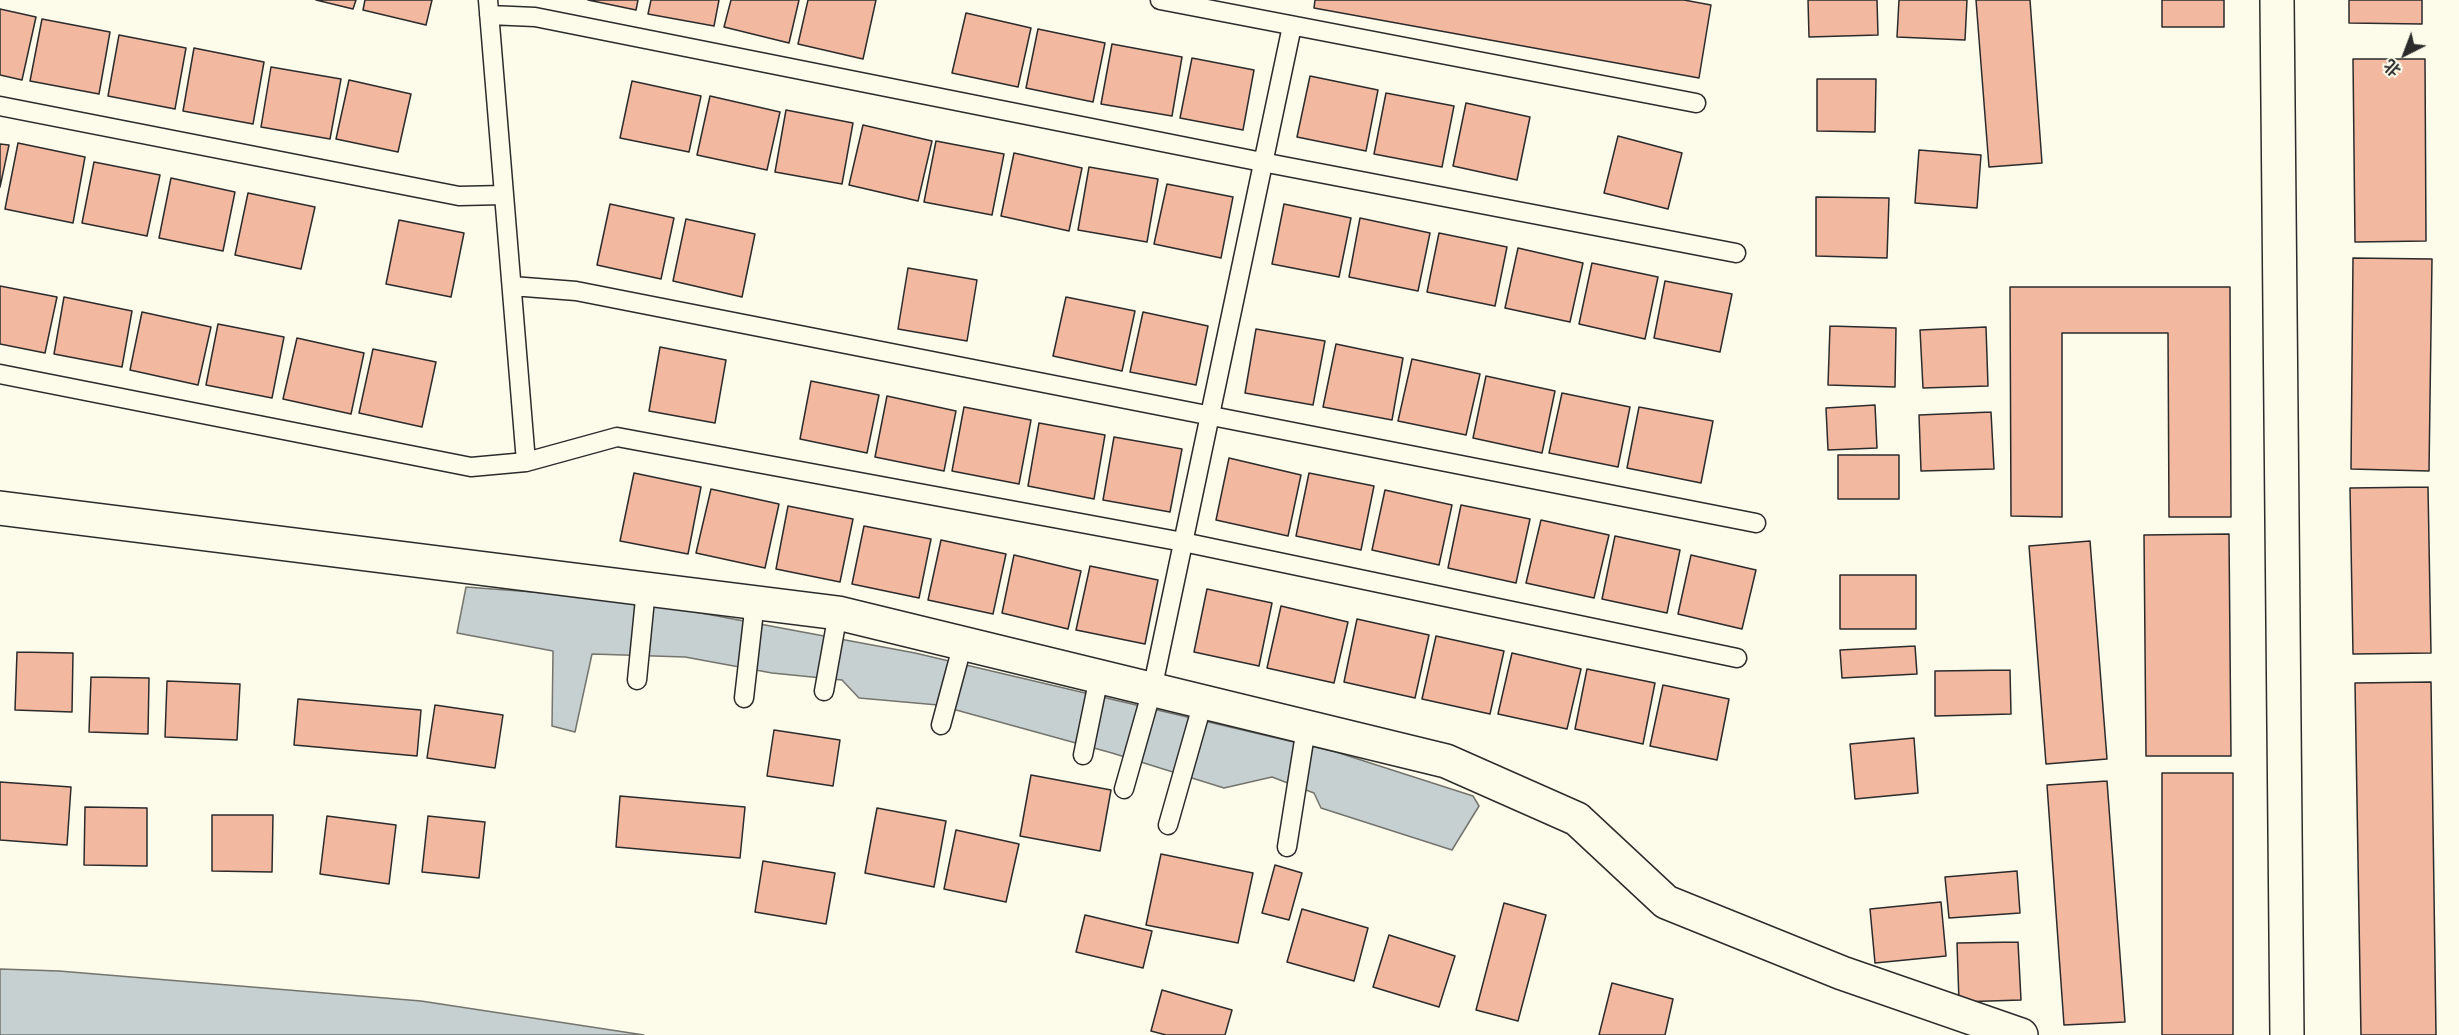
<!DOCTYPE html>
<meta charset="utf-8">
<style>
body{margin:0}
#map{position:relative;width:2459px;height:1035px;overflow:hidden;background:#fdfbea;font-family:Montserrat,"Noto Sans SC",sans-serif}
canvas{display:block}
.north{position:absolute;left:2375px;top:24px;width:60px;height:60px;-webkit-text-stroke:4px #fdfbea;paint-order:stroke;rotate:222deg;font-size:16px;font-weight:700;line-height:24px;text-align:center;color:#2b2b2b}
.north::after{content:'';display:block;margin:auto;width:21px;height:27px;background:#2b2b2b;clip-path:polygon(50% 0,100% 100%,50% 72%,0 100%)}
</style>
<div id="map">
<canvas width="2459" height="1035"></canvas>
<div class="north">北</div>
</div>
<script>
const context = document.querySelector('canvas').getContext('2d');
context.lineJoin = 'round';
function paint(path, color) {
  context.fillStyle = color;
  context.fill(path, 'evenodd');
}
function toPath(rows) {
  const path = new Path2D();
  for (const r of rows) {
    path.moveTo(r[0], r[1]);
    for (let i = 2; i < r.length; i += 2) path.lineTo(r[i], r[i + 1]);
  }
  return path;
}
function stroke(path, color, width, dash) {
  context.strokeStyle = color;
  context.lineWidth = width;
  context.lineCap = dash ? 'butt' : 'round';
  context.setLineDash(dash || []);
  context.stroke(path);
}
const water = toPath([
 [466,587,626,599,915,653,1336,752,1473,796,1479,806,1452,850,1321,808,1314,793,1272,777,1224,788,1112,753,938,705,859,698,842,680,772,673,685,657,592,654,575,732,552,726,553,651,457,633,466,587],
 [0,969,59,971,421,1001,644,1035,0,1035,0,969]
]);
paint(water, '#c7d0d0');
stroke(water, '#74746e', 1.5);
const building = toPath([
 [316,0,356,0,353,9,316,0],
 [365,0,432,0,426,25,363,10,365,0],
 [588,0,638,0,636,10,588,0],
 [651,0,719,0,714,26,648,14,651,0],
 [731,0,799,0,789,43,724,27,731,0],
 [808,0,876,0,863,59,798,44,808,0],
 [1315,0,1684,0,1711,5,1699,78,1314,8,1315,0],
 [1808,0,1877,0,1878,35,1809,37,1808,0],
 [1899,0,1967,0,1965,40,1897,37,1899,0],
 [1976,0,2030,0,2042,163,1989,167,1976,0],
 [2162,0,2224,0,2224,27,2162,27,2162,0],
 [2349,0,2422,0,2422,24,2349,23,2349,0],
 [0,9,36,17,22,80,0,75,0,9],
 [966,13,1031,28,1018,87,952,73,966,13],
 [42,19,110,32,99,94,30,81,42,19],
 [1038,29,1105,43,1093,102,1026,88,1038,29],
 [119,35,186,48,175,109,108,96,119,35],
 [1112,44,1182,57,1172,116,1101,104,1112,44],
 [194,48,264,62,253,124,183,111,194,48],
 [1192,58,1254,70,1243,130,1180,118,1192,58],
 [2353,59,2425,59,2426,241,2355,242,2353,59],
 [271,67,341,79,330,139,261,127,271,67],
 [1310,76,1378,90,1366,151,1297,137,1310,76],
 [1817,79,1876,79,1875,132,1817,131,1817,79],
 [349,80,411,94,398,152,336,139,349,80],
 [632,81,701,96,689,152,620,138,632,81],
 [1386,93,1454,106,1442,167,1374,154,1386,93],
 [710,96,780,112,767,170,697,155,710,96],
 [1466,103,1530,117,1517,180,1453,166,1466,103],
 [786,110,853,123,842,184,775,172,786,110],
 [863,125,932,141,918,201,849,185,863,125],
 [1618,136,1682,153,1668,209,1604,193,1618,136],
 [936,141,1004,154,992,215,924,202,936,141],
 [18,143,85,157,73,223,5,209,18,143],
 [0,144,9,145,0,187,0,144],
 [1919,150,1981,155,1977,208,1915,203,1919,150],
 [1014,153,1082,168,1069,231,1001,216,1014,153],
 [94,162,160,175,147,236,82,223,94,162],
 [1089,167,1158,179,1147,242,1078,230,1089,167],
 [171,178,235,192,223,251,159,238,171,178],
 [1167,184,1233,197,1221,258,1154,244,1167,184],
 [248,193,315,207,301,269,235,255,248,193],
 [1816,197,1889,198,1887,258,1816,256,1816,197],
 [610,204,674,218,661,279,597,265,610,204],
 [1284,204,1351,218,1339,277,1272,264,1284,204],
 [1360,218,1430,233,1418,291,1349,277,1360,218],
 [686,219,755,234,742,297,673,281,686,219],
 [399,220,464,233,451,297,386,284,399,220],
 [1439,233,1507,247,1495,306,1427,292,1439,233],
 [1518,248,1583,263,1570,322,1505,308,1518,248],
 [2353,258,2432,259,2429,471,2351,469,2353,258],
 [1592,263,1658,277,1645,339,1579,324,1592,263],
 [908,268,977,280,967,341,898,329,908,268],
 [1665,281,1732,294,1720,352,1654,338,1665,281],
 [0,286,57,297,45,353,0,344,0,286],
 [2010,287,2230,287,2231,517,2169,517,2168,333,2062,333,2062,517,2011,516,2010,287],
 [64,297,132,311,122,367,54,354,64,297],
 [1066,297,1135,311,1122,371,1053,356,1066,297],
 [142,312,211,327,198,385,130,370,142,312],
 [1143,312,1208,326,1196,385,1130,372,1143,312],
 [218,324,284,337,272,398,206,385,218,324],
 [1830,326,1896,328,1895,387,1828,385,1830,326],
 [1986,327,1988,386,1923,388,1920,330,1986,327],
 [1256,329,1325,341,1313,405,1245,393,1256,329],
 [297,338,364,353,351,414,283,399,297,338],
 [1336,344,1403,358,1392,420,1323,407,1336,344],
 [660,347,726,360,715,423,649,411,660,347],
 [373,349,436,362,422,427,359,413,373,349],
 [1412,359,1480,374,1466,435,1398,421,1412,359],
 [1486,376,1555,391,1542,453,1473,438,1486,376],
 [811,381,879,395,867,453,800,439,811,381],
 [1562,393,1630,407,1618,467,1549,453,1562,393],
 [887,396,956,411,944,471,875,457,887,396],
 [1875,405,1877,448,1828,450,1826,408,1875,405],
 [964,407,1031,420,1019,484,952,471,964,407],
 [1639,407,1713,421,1701,483,1627,468,1639,407],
 [1991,412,1994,469,1921,471,1919,415,1991,412],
 [1039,423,1105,435,1094,499,1028,486,1039,423],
 [1114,437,1182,449,1170,512,1103,500,1114,437],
 [1838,455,1899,455,1899,499,1838,499,1838,455],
 [1229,458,1301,475,1288,536,1216,520,1229,458],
 [634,473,701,487,688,554,620,541,634,473],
 [1309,473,1374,486,1361,550,1296,536,1309,473],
 [2428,487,2431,653,2353,654,2350,488,2428,487],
 [711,489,779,504,765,568,696,553,711,489],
 [1385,490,1452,505,1439,565,1372,550,1385,490],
 [1461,505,1530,519,1516,583,1448,568,1461,505],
 [788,506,853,519,840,582,776,569,788,506],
 [1541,520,1609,535,1594,598,1526,583,1541,520],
 [864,526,931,539,919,598,852,584,864,526],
 [2229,534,2231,756,2146,756,2144,535,2229,534],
 [1615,536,1680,550,1667,613,1602,599,1615,536],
 [941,540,1006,554,993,614,928,600,941,540],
 [2090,541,2107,759,2046,764,2029,546,2090,541],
 [1014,555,1081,571,1068,629,1002,613,1014,555],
 [1691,555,1756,570,1742,629,1678,614,1691,555],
 [1090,566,1158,580,1145,644,1076,630,1090,566],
 [1840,575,1916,575,1916,629,1840,629,1840,575],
 [1207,589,1272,603,1259,666,1194,652,1207,589],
 [1281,606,1348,622,1334,683,1267,668,1281,606],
 [1357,619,1429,635,1415,698,1344,682,1357,619],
 [1436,636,1504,651,1490,714,1422,699,1436,636],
 [1915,646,1917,674,1842,678,1840,650,1915,646],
 [17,652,73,653,72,712,15,710,17,652],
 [1512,653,1581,669,1567,729,1498,714,1512,653],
 [1587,669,1655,683,1643,744,1575,729,1587,669],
 [2010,670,2011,714,1935,716,1935,671,2010,670],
 [91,677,149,678,148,734,89,732,91,677],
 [167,681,240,684,237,740,165,737,167,681],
 [2431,682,2436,1035,2361,1035,2355,683,2431,682],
 [1663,685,1729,699,1717,760,1650,746,1663,685],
 [298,699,421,710,417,756,294,745,298,699],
 [435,705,503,715,495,768,427,758,435,705],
 [774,730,840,740,833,786,767,776,774,730],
 [1914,738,1918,793,1855,799,1850,744,1914,738],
 [2162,773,2233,773,2233,1035,2162,1035,2162,773],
 [1031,775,1111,790,1100,851,1020,836,1031,775],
 [2107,781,2125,1022,2064,1025,2047,785,2107,781],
 [0,782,71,787,67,845,0,840,0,782],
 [620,796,745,807,740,858,616,847,620,796],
 [85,807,147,808,147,866,84,865,85,807],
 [877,808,946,821,934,887,865,873,877,808],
 [212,815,273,815,272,872,212,871,212,815],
 [327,816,396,825,389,884,320,874,327,816],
 [428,816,485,822,479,878,422,872,428,816],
 [956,830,1019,844,1006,902,944,889,956,830],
 [1161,854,1253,873,1238,943,1146,925,1161,854],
 [763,861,835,873,826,924,755,912,763,861],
 [1275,865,1302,873,1289,920,1262,913,1275,865],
 [2017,871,2020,913,1949,918,1945,877,2017,871],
 [1941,902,1946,956,1875,963,1870,909,1941,902],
 [1504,903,1546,915,1518,1021,1476,1010,1504,903],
 [1302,909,1368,928,1354,981,1287,962,1302,909],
 [1085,915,1152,931,1143,968,1076,952,1085,915],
 [1389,935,1455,956,1439,1007,1373,987,1389,935],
 [2018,942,2021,1000,1959,1002,1957,943,2018,942],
 [1612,983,1673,999,1665,1035,1599,1035,1612,983],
 [1162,990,1232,1010,1225,1035,1166,1035,1151,1031,1162,990]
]);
paint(building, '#f2b8a0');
stroke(building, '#2b2b2b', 1.5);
const lane = toPath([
 [488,0,526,462],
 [1160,0,1696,103],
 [489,15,535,17,1262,162,1736,253],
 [0,106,459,196,504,195],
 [512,286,576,291,1756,523],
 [0,374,471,467,526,462,617,437,1183,542,1737,658],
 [637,680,646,589],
 [824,691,838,613],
 [744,698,755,602],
 [941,725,963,643],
 [1083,755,1099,677],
 [1124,789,1152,690,1292,26],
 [1168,825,1203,702],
 [1287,847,1306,728]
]);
const street = toPath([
 [0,508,838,613,1446,761,1577,819,1666,902,1842,973,2021,1035]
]);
const secondary = toPath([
 [2277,0,2287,1035]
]);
stroke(lane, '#2b2b2b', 21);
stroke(street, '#2b2b2b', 36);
stroke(secondary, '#2b2b2b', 36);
stroke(lane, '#fdfbea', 18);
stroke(street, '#fdfbea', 33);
stroke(secondary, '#fdfbea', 33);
</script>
